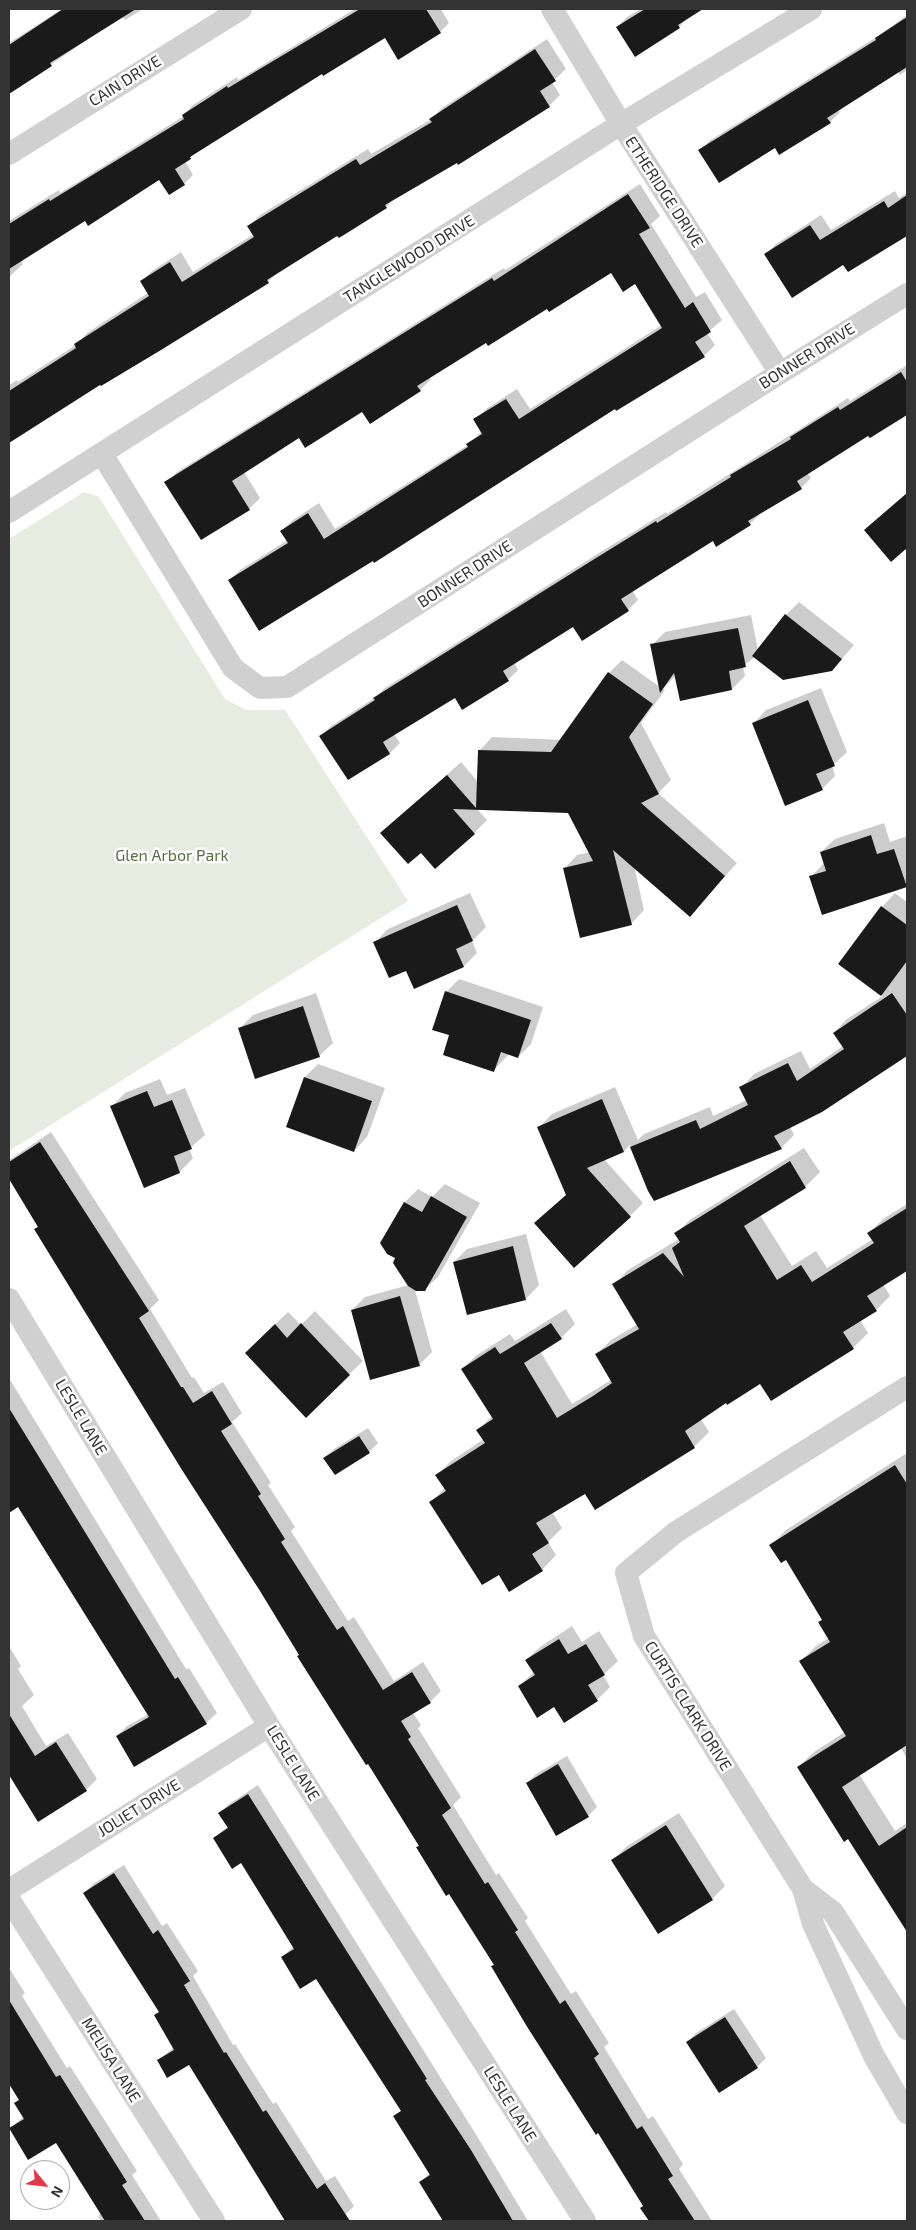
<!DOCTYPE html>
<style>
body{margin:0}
#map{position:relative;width:916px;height:2230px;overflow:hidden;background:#fff;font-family:"Exo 2",sans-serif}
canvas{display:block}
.frame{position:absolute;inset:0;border:10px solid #333;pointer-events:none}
.north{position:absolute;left:20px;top:2160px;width:50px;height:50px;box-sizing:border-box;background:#fff;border:1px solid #adadad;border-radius:50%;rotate:119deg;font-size:14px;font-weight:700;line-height:20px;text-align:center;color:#333}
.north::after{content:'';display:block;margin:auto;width:18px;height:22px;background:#e63946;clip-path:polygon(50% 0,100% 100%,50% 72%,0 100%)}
</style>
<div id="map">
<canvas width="916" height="2230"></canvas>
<div class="frame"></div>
<div class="north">N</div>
</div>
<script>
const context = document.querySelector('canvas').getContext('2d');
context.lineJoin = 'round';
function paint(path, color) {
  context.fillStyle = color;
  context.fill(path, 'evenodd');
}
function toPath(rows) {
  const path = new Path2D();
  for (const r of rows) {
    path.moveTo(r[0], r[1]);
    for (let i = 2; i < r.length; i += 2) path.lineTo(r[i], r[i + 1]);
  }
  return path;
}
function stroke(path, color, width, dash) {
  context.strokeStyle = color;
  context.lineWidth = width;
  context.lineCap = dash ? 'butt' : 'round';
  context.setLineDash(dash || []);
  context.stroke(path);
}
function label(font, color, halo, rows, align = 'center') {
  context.font = font + ' "Exo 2",sans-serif';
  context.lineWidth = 5;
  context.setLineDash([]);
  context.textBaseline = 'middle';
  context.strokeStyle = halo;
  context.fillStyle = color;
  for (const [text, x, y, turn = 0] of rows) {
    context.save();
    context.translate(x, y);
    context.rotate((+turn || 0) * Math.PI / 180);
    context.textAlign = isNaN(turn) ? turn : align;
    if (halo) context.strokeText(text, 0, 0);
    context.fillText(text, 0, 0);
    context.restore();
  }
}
paint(toPath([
 [84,492,99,497,225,699,246,710,285,710,408,901,9,1151,9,539]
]), '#e6ecdf');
paint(toPath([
 [62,9,143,9,125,20,122,16,9,93,9,43],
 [355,9,441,9,449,23,440,32,385,36,323,72,197,151,185,161,193,175,184,184,160,179,85,220,21,260,23,264,9,277,9,221,59,190,60,193,184,116,183,115,193,105,237,77,238,80],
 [641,9,701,9,688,17,679,27,618,27,627,17],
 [907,15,907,70,900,75,897,71,838,110,840,112,830,122,775,146,700,150,709,141,880,35],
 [547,39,566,69,552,82,560,95,549,106,395,198,386,207,278,272,268,282,100,383,9,441,9,385,17,380,18,382,76,345,87,333,148,293,141,282,152,271,181,252,193,272,254,234,249,226,260,215,368,149,371,154,430,120,442,108],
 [640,184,660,216,651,224,696,297,705,292,722,320,707,333,715,345,704,356,615,408,373,560,229,581,240,570,288,540,282,531,293,520,319,503,335,529,468,445,482,431,475,420,486,409,517,389,530,409,662,325,636,282,611,271,486,341,429,377,431,379,420,390,363,410,299,437,244,472,260,498,249,509,166,483,177,472,504,268,505,270],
 [895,191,899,198,907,193,907,234,905,236,844,263,766,254,776,244,821,215,831,230],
 [907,365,907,414,870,437,868,434,807,473,811,478,801,488,759,513,760,514,750,524,713,540,632,590,638,600,628,610,573,625,514,662,518,670,508,680,463,708,455,696,394,734,400,743,390,753,348,779,321,736,331,726,376,697,385,688,607,548,666,512,667,514,848,398,850,401],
 [907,493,907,551,866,530],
 [799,602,854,645,832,670,755,657,743,666,745,676,732,689,676,675,663,689,665,690,641,723,671,780,658,793,737,863,690,915,634,866,644,910,631,924,564,869,577,855,590,852,568,812,477,809,487,820,474,833,421,851,382,833,461,762,478,782,479,751,492,737,562,740,609,673,622,660,660,687,652,645,665,632,751,615,758,650,786,615],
 [821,688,847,752,832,766,835,776,822,789,753,724,766,710],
 [884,823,890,842,907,836,906,886,811,877,824,863,821,852,835,839],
 [470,893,486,927,472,941,477,953,464,966,415,987,407,969,375,942,388,929],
 [895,893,907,902,907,1054,822,1111,790,1127,794,1135,781,1148,649,1190,630,1145,624,1151,604,1159,643,1203,630,1216,567,1194,539,1127,552,1114,615,1087,638,1140,644,1134,710,1107,713,1116,747,1100,741,1088,754,1074,801,1051,810,1069,843,1046,834,1033,847,1019,883,996,840,963,882,907],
 [459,979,543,1007,531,1044,518,1057,509,1054,494,1070,451,1034,446,992],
 [316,993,333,1043,319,1056,240,1028,253,1015],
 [318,1064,385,1088,367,1137,354,1151,287,1127,305,1077],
 [160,1079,167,1095,185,1088,205,1135,189,1149,193,1158,180,1172,145,1186,112,1106,125,1093],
 [51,1132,159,1300,150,1309,192,1378,194,1377,204,1393,223,1382,242,1413,232,1422,271,1483,268,1485,295,1527,291,1531,348,1621,354,1617,394,1681,423,1662,441,1691,430,1702,413,1713,421,1725,418,1728,461,1797,453,1805,496,1875,499,1873,528,1918,525,1921,571,1994,576,1991,609,2043,604,2047,648,2119,653,2116,683,2164,679,2169,712,2221,650,2221,642,2208,644,2206,495,1964,36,1229,39,1226,9,1177,9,1160],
 [804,1148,820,1172,805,1187,760,1215,792,1266,816,1251,827,1268,873,1239,869,1233,883,1219,907,1204,907,1269,883,1284,890,1296,876,1310,860,1320,868,1333,853,1348,771,1399,761,1382,726,1401,701,1419,709,1432,694,1447,611,1499,585,1492,552,1512,562,1528,548,1542,556,1555,542,1570,499,1573,431,1502,445,1488,437,1475,451,1461,484,1439,478,1430,492,1416,462,1369,477,1355,510,1334,515,1341,566,1309,575,1324,561,1338,540,1351,572,1404,611,1380,597,1354,611,1340,638,1324,614,1285,628,1270,679,1239,676,1233,691,1219],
 [445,1184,480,1203,438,1277,424,1290,415,1290,432,1352,419,1365,352,1310,365,1297,409,1285,397,1258,382,1243,405,1202,418,1189,432,1197],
 [526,1234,539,1285,526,1299,454,1262,467,1249],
 [315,1311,363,1361,306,1416,259,1340,288,1312,301,1325],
 [9,1378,186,1669,189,1668,217,1713,206,1723,135,1765,117,1736,127,1726,149,1714,18,1506,14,1508,9,1500],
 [368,1428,378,1443,369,1452,325,1458,334,1449],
 [907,1453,907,1759,901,1748,859,1774,895,1831,907,1823,907,1923,904,1925,849,1837,798,1767,814,1752,845,1732,800,1662,816,1646,829,1638,820,1622,823,1619,786,1558,771,1545,786,1530],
 [572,1626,582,1642,599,1631,618,1661,603,1675,610,1687,597,1700,555,1705,519,1686,534,1672,526,1660,540,1647],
 [9,1646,21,1666,18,1669,34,1695,22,1706,46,1746,68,1733,97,1779,86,1790,39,1820,9,1772],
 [567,1756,597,1807,588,1816,527,1783,536,1774],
 [258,1785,480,2141,528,2221,445,2221,421,2182,430,2173,395,2116,402,2110,316,1978,282,1957,294,1946,242,1862,214,1838,228,1826,220,1813,229,1804],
 [679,1813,725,1886,712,1899,613,1860,626,1847],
 [124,1865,162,1926,167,1923,198,1971,193,1976,233,2045,235,2044,273,2104,276,2102,326,2181,335,2176,354,2206,344,2216,348,2221,286,2221,190,2063,158,2061,174,2047,160,2011,84,1893,93,1884],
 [9,1968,25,1993,22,1996,67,2068,70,2066,137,2171,132,2175,161,2221,101,2221,98,2216,101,2213,56,2141,11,2128,24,2116,16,2103,20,2099,9,2081],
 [734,2009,766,2058,757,2067,688,2042,696,2033]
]), '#0003');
paint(toPath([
 [63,9,136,9,50,63,52,66,9,94,9,45],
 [360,9,426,9,441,33,398,60,385,38,323,76,322,74,190,157,191,159,175,169,185,185,169,195,159,180,88,226,85,221,9,269,9,224,49,199,50,201,184,119,182,115,227,86,228,88],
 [645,9,703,9,678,25,680,28,635,57,616,27],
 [907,17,907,67,827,118,831,123,779,155,775,148,719,183,698,150,876,40,875,38],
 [535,49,556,81,540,91,550,107,458,165,457,163,385,205,387,208,339,238,337,236,267,280,269,283,161,350,101,386,100,385,9,443,9,391,76,348,74,344,149,296,140,281,170,262,182,282,254,237,247,226,356,159,360,165,432,122,429,119],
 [628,194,650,228,639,234,685,308,693,302,711,332,695,342,705,357,616,411,615,409,374,563,373,561,259,631,228,580,288,543,280,531,308,513,324,539,468,447,466,444,482,434,473,419,506,399,519,419,662,328,635,284,623,292,611,273,549,312,547,309,488,346,486,343,417,386,421,391,370,424,362,412,305,448,299,438,232,481,250,510,201,540,164,482,492,278,494,281],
 [907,195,907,236,848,272,843,265,792,298,764,254,810,225,820,240,884,201,888,208],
 [901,372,907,382,907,415,870,438,868,436,797,481,802,489,748,521,751,525,716,547,713,541,621,599,629,611,582,641,573,627,503,671,509,681,462,710,455,698,383,742,390,754,348,780,319,736,375,700,373,698,596,558,656,521,657,523,731,477,730,475,791,439,790,437,838,407,840,410],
 [907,493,907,548,891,562,864,530],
 [785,614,842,659,832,671,783,680,752,656],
 [738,628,746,667,729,671,732,690,680,701,674,673,660,693,650,644],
 [608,672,653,704,629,737,659,794,641,803,725,876,690,917,613,850,632,925,580,938,563,868,593,861,568,813,453,809,475,834,435,869,421,853,408,864,380,833,447,775,476,808,478,750,551,752],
 [808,700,835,766,816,774,823,790,785,806,752,723],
 [871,835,877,854,894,849,907,887,822,915,809,876,826,871,820,852],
 [457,905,473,941,456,949,464,967,414,989,406,971,389,978,373,942],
 [881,906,907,925,907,961,881,996,838,964],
 [445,991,531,1020,518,1058,501,1052,494,1072,443,1055,449,1035,432,1030],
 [892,993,907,1015,907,1056,822,1112,774,1136,782,1149,654,1201,648,1191,630,1147,696,1120,700,1129,748,1105,739,1087,788,1063,797,1081,844,1049,833,1033],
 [303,1006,320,1057,255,1079,238,1028],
 [304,1077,372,1101,354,1152,286,1127],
 [147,1091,154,1107,172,1100,192,1149,174,1156,180,1173,144,1188,110,1106],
 [602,1099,624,1152,587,1168,631,1217,574,1268,534,1223,566,1195,537,1127],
 [40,1142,149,1311,139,1318,181,1387,183,1387,193,1403,212,1391,232,1424,221,1431,261,1494,258,1496,285,1539,281,1542,337,1630,343,1626,383,1690,412,1672,431,1703,401,1721,411,1737,408,1739,451,1808,442,1815,485,1884,488,1882,518,1930,515,1932,560,2004,565,2000,599,2054,594,2058,637,2129,642,2126,673,2176,668,2179,695,2221,649,2221,640,2208,643,2206,598,2133,596,2135,526,2025,491,1966,494,1965,449,1894,446,1896,416,1847,419,1846,368,1764,366,1765,297,1656,299,1655,260,1591,182,1470,34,1229,38,1227,9,1179,9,1162],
 [790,1161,806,1188,744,1226,777,1280,801,1265,812,1282,874,1243,867,1233,907,1208,907,1271,867,1296,877,1311,843,1332,854,1349,771,1401,760,1384,727,1405,726,1403,685,1431,695,1448,595,1510,585,1494,536,1523,549,1543,532,1554,543,1571,509,1592,499,1575,482,1585,429,1502,446,1491,435,1475,485,1443,476,1430,493,1419,461,1369,495,1347,500,1354,551,1323,562,1339,524,1363,557,1418,593,1396,612,1383,595,1354,639,1329,612,1284,663,1253,684,1277,672,1248,680,1242,674,1233],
 [431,1196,467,1217,425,1291,416,1291,408,1286,393,1263,395,1258,387,1254,380,1243,404,1202,422,1212],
 [513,1246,526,1300,467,1315,453,1262],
 [400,1296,420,1366,370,1380,351,1310],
 [301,1323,350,1375,306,1418,245,1353,275,1324,287,1338],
 [9,1408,175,1679,178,1677,207,1724,134,1767,116,1736,149,1717,18,1507,9,1513],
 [359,1436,370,1453,335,1475,323,1458],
 [895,1465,907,1484,907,1745,842,1787,879,1846,907,1827,907,1932,848,1839,844,1842,797,1767,846,1736,799,1661,830,1642,818,1622,822,1620,786,1560,781,1563,769,1545],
 [559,1639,568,1654,586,1644,605,1675,588,1685,598,1701,564,1723,554,1707,537,1718,518,1686,535,1675,525,1660],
 [9,1714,35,1756,56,1742,87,1791,38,1822,9,1775],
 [558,1764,589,1817,556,1836,526,1783],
 [248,1794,427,2079,425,2080,471,2150,513,2221,443,2221,419,2182,430,2175,393,2116,401,2111,316,1979,300,1989,281,1957,294,1949,241,1863,232,1869,213,1838,228,1828,218,1813],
 [666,1825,713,1900,658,1934,611,1860],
 [114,1873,153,1934,158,1930,190,1981,184,1985,224,2053,226,2052,263,2112,266,2110,317,2189,325,2183,350,2221,285,2221,189,2065,167,2078,157,2060,174,2050,154,2015,159,2012,83,1893],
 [9,2000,56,2077,60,2075,127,2182,122,2185,145,2221,105,2221,56,2143,28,2160,9,2128,24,2119,14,2103,19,2100,9,2084],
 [725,2017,758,2068,719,2093,686,2042]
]), '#1a1a1a');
stroke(toPath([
 [552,9,621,124,780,373],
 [9,154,241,9],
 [102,454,233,668,260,688,287,687,780,373,907,294],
 [9,512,621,124,811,9],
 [9,1299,269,1726,585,2221],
 [907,1387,676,1532,626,1573,644,1636,803,1889,813,1924,874,2056,907,2113],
 [803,1889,833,1912,907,2029],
 [9,1890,269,1726],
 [9,1899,214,2221]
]), '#d0d0d0', 22);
label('16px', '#333', '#fff', [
 ["CAIN DRIVE",125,81,-32],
 ["ETHERIDGE DRIVE",664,192,57],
 ["TANGLEWOOD DRIVE",409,259,-32],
 ["BONNER DRIVE",807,356,-32],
 ["BONNER DRIVE",465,574,-33],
 ["LESLE LANE",81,1417,59],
 ["CURTIS CLARK DRIVE",688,1706,58],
 ["LESLE LANE",293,1763,58],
 ["JOLIET DRIVE",139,1808,-32],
 ["MELISA LANE",111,2060,58],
 ["LESLE LANE",510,2104,58]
]);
label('16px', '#56703f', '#fff', [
 ["Glen Arbor Park",172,856]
]);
</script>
